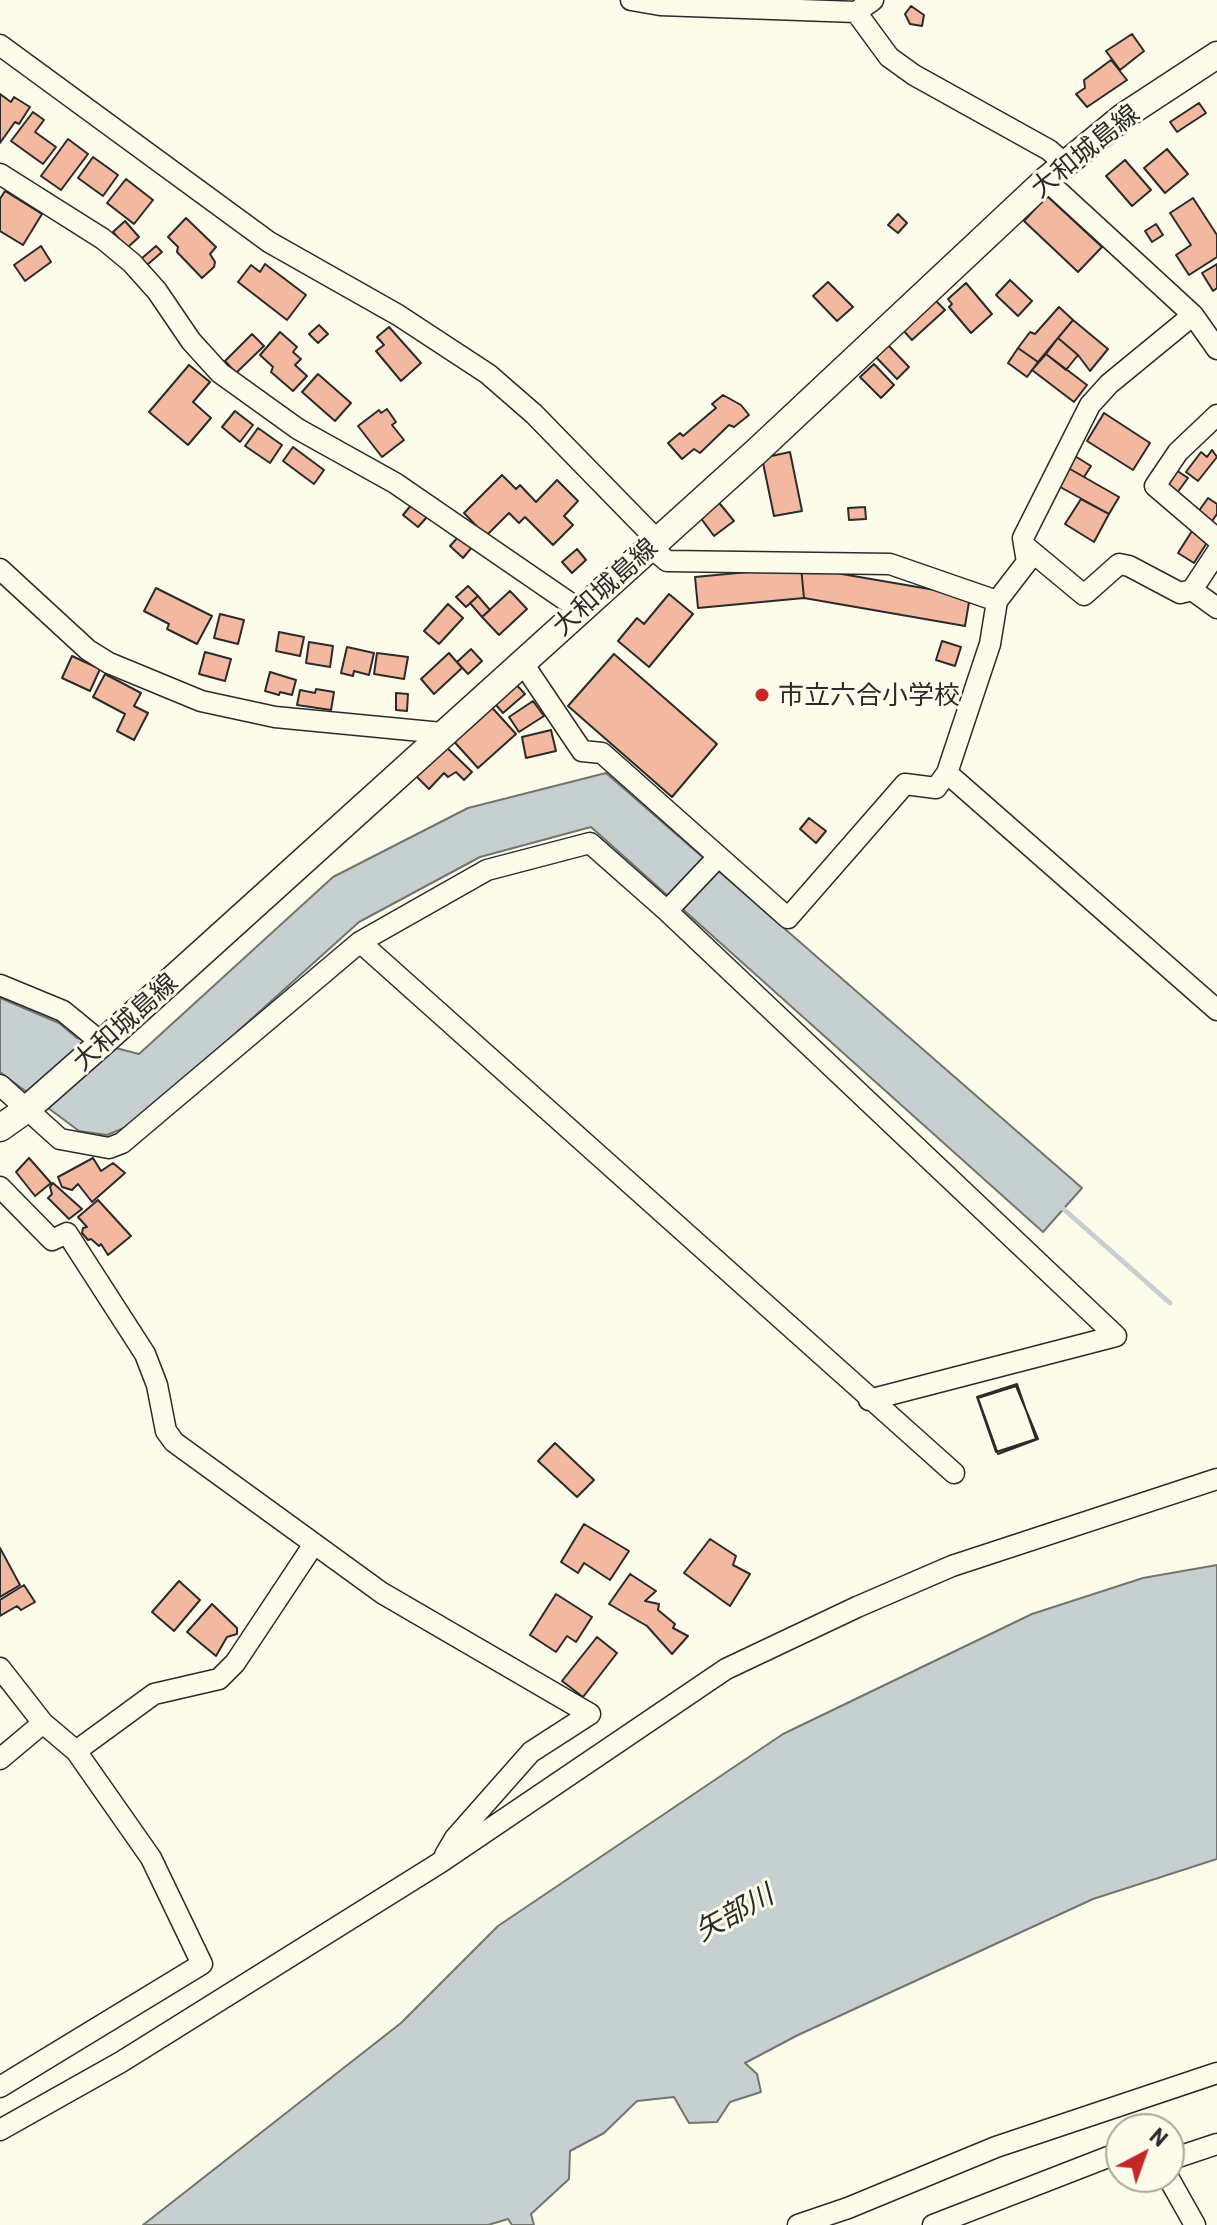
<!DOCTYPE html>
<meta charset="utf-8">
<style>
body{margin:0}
#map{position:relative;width:1217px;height:2225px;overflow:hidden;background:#fdfbea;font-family:Barlow,sans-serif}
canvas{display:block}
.north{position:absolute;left:1105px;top:2113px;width:80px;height:80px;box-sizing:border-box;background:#fdfbea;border:2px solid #a9a89e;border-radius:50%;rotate:41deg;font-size:22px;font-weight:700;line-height:32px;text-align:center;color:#2b2b2b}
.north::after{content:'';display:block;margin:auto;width:28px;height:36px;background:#c62828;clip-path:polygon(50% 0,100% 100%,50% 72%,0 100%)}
</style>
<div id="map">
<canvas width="1217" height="2225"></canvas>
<div class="north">N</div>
</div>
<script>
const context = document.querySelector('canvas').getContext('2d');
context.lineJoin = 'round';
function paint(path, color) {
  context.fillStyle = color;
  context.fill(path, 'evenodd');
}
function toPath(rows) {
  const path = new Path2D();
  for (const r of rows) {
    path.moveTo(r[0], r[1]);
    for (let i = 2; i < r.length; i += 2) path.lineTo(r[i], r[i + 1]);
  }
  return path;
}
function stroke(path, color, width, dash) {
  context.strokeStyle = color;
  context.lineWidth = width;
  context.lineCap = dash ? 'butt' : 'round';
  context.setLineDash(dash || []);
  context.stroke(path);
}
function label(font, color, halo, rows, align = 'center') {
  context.font = font + ' Barlow,"Noto Sans JP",sans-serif';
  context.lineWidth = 6;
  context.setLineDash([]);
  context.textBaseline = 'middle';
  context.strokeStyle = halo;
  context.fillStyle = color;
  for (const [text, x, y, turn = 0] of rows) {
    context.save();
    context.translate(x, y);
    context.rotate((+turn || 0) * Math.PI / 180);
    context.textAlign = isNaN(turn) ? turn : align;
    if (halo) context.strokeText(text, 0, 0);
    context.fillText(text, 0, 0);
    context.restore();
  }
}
const water = toPath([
 [606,773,1082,1188,1043,1232,591,827,480,857,359,922,136,1123,107,1135,79,1131,0,1072,0,998,59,1023,77,1038,139,1054,333,877,468,808,606,773],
 [1217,1565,1217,1859,1093,1899,798,2035,745,2063,757,2074,761,2092,730,2102,717,2122,689,2123,674,2097,637,2101,604,2133,570,2151,569,2179,531,2214,534,2225,512,2225,508,2219,488,2225,143,2225,401,2023,498,1926,783,1734,1032,1614,1143,1578,1217,1565]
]);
paint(water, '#c7d0d0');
stroke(water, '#74746e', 2);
stroke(toPath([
 [1059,1205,1170,1303]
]), '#c7d0d0', 5);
const building = toPath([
 [911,6,924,15,922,26,910,24,905,14,911,6],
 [1132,34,1144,51,1120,70,1106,51,1132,34],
 [1111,60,1127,80,1087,107,1076,94,1085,88,1084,80,1111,60],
 [0,94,11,102,14,97,30,107,19,124,15,122,0,143,0,94],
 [1199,103,1206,113,1177,132,1170,122,1199,103],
 [33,112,44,120,35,132,56,147,43,164,11,141,33,112],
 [68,139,88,154,61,190,41,176,68,139],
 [1167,149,1188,174,1165,193,1144,168,1167,149],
 [93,157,118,175,103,196,78,178,93,157],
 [1125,160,1151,190,1132,206,1106,176,1125,160],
 [126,179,153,200,134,224,107,203,126,179],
 [5,191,42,214,23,245,0,231,0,199,5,191],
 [1047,196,1102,247,1078,272,1024,221,1047,196],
 [1193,198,1217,235,1217,257,1189,275,1176,255,1191,245,1170,213,1193,198],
 [898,214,907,223,898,233,888,225,898,214],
 [186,218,216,247,210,254,215,262,214,267,202,278,177,252,178,247,168,237,186,218],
 [125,221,139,237,127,248,113,232,125,221],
 [1156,224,1163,235,1152,242,1145,231,1156,224],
 [41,246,51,262,25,281,14,265,41,246],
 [156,246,162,252,147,265,141,259,156,246],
 [265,264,306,295,287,320,238,282,251,265,260,272,265,264],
 [1217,264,1217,288,1213,291,1202,273,1217,264],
 [1010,280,1032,301,1018,316,996,295,1010,280],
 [828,282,853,307,837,321,813,296,828,282],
 [966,283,992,314,971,333,949,307,952,304,948,299,966,283],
 [933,298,945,310,912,340,901,328,933,298],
 [1059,307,1073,320,1038,362,1018,348,1030,332,1035,334,1059,307],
 [1073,320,1108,349,1090,371,1078,355,1058,338,1073,320],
 [319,325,328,334,318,343,309,334,319,325],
 [389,327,421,363,401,381,376,351,384,345,377,337,389,327],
 [280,332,297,347,293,352,301,359,295,365,307,376,293,391,271,372,273,367,260,355,280,332],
 [252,334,264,346,236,373,225,361,252,334],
 [1058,338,1078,355,1066,370,1046,354,1058,338],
 [886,343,909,367,897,379,874,355,886,343],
 [1018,348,1038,362,1027,377,1008,363,1018,348],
 [1046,354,1087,385,1074,402,1032,370,1046,354],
 [874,364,894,385,881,398,860,377,874,364],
 [189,365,210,382,193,402,211,418,188,445,149,412,189,365],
 [318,374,351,403,335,421,302,392,318,374],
 [723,395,741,405,749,415,734,427,729,425,700,453,694,449,682,459,668,443,680,433,683,436,716,408,712,404,723,395],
 [387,409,396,422,392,425,404,440,382,457,358,426,379,410,381,413,387,409],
 [235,411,253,425,240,442,222,427,235,411],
 [1104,413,1150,443,1133,470,1087,441,1104,413],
 [258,428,282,445,270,463,245,446,258,428],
 [293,447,324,470,314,484,283,461,293,447],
 [1212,450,1217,457,1198,481,1186,472,1201,452,1207,457,1212,450],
 [790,452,802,511,774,516,762,458,790,452],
 [1070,453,1091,466,1084,477,1063,465,1070,453],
 [1063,465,1119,497,1109,514,1053,483,1063,465],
 [1173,468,1188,478,1177,493,1163,483,1173,468],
 [502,475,516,489,520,485,536,502,557,480,578,501,564,516,573,525,553,545,525,517,519,523,509,513,486,536,464,513,502,475],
 [1208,498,1217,504,1217,514,1210,524,1196,515,1208,498],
 [716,499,734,521,714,536,697,513,716,499],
 [1081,499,1109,514,1094,542,1065,524,1081,499],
 [412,504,427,517,418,527,403,515,412,504],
 [865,507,866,519,849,520,848,508,865,507],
 [1192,531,1208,541,1194,563,1178,553,1192,531],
 [460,535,473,546,463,558,450,546,460,535],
 [577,549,586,560,572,573,562,562,577,549],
 [801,567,804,598,698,608,695,577,801,567],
 [801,567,970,596,965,626,804,598,801,567],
 [468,586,478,596,466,607,456,597,468,586],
 [156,588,212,616,197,644,167,629,169,624,144,611,156,588],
 [510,591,527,609,499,635,482,617,510,591],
 [669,594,693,614,649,667,618,641,637,618,644,624,669,594],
 [478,596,490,610,482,617,470,603,478,596],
 [448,604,463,618,439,644,424,631,448,604],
 [220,614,244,620,238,644,214,638,220,614],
 [279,632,304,637,300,656,276,651,279,632],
 [942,641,961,647,955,666,936,660,942,641],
 [309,642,333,646,330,667,306,663,309,642],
 [347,647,374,653,369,675,354,671,353,676,341,673,347,647],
 [471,649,482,661,468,674,457,662,471,649],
 [205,652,231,659,225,681,199,674,205,652],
 [377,653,408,657,404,679,374,674,377,653],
 [449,653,462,668,434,694,421,679,449,653],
 [614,654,717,744,672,797,568,706,614,654],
 [72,656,100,669,90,691,62,678,72,656],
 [270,672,296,680,292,695,280,692,279,695,265,691,270,672],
 [105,674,141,693,134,706,148,713,134,740,117,731,125,714,93,697,105,674],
 [511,679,525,694,503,713,489,697,511,679],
 [316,689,334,692,331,710,297,705,300,690,315,693,316,689],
 [396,693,408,694,407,711,396,710,396,693],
 [486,701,516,734,478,768,449,736,486,701],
 [533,701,544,716,519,732,509,717,533,701],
 [551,730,556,751,526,758,522,737,551,730],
 [439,740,472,772,464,780,456,772,448,777,444,773,429,789,410,770,439,740],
 [809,818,826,831,816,843,800,829,809,818],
 [29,1158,51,1183,35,1196,16,1172,29,1158],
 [93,1158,101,1171,113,1163,125,1173,92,1202,78,1184,72,1190,62,1187,58,1177,93,1158],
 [53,1183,82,1209,69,1219,48,1198,52,1194,50,1187,53,1183],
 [98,1200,131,1236,108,1255,101,1244,99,1246,91,1239,88,1240,82,1233,83,1228,87,1227,78,1217,98,1200],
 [1017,1384,1036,1439,996,1452,977,1397,1017,1384],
 [1016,1386,1038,1439,998,1454,978,1398,1016,1386],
 [555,1443,594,1480,577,1497,538,1461,555,1443],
 [584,1524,629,1551,610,1580,584,1563,578,1573,561,1562,584,1524],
 [710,1539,736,1556,733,1565,750,1574,730,1606,684,1573,710,1539],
 [0,1548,20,1585,0,1597,0,1548],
 [630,1574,656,1591,645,1601,659,1604,658,1610,675,1624,673,1628,688,1636,672,1654,647,1626,609,1604,630,1574],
 [179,1581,200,1600,174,1631,152,1612,179,1581],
 [24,1585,35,1602,21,1610,17,1606,0,1616,0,1600,24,1585],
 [556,1594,592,1617,576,1642,567,1636,556,1652,530,1635,556,1594],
 [212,1604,237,1628,237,1634,227,1637,216,1656,187,1632,212,1604],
 [597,1637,617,1653,583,1697,562,1681,597,1637]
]);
paint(building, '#f2b8a0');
stroke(building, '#2b2b2b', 2);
const minor = toPath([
 [631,0,660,5,856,12,873,0],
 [856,12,889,57,914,75,1049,150,1065,164],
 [0,45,269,242,398,315,488,374,534,414,656,539],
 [0,174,103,239,132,263,157,291,191,341,220,373,298,429,395,483,580,610],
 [1046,180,1193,315,1217,349],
 [1217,415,1178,452,1155,486,1217,539],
 [649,546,667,561,890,564,997,601],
 [1025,546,1084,595,1119,564,1129,566,1180,593,1192,590,1217,608],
 [0,569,88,650,109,663,201,701,275,717,442,733],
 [1192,590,1217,552],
 [522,662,582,751,602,753,788,918,905,784,936,788,947,773,990,644,997,601,1027,562,1023,538,1090,405,1109,384,1193,315],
 [947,773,1217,1010],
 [667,911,718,857],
 [360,942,954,1473],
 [0,985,63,1011,102,1043],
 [0,1085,60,1139,109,1148,122,1143,360,942,487,870,590,843,667,911,1116,1336,869,1400],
 [0,1187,52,1240,67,1233,145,1354,157,1385,166,1431,174,1442,382,1593,590,1714,531,1752,455,1838,445,1855],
 [0,1668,43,1723,76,1751,151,1858,202,1964,0,2087],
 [76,1751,154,1694,219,1679,235,1663,314,1544],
 [0,1759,43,1723],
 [0,2130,121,2062,441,1862,726,1669,857,1607,952,1566,1217,1479],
 [1169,2160,1217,2144],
 [1168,2177,1195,2225],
 [798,2225,848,2208,996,2147,1217,2073],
 [933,2225,1121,2152]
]);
const major = toPath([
 [0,1128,27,1109,102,1043,758,450,1046,180,1124,116,1217,55]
]);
stroke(minor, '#2b2b2b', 23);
stroke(major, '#2b2b2b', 29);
stroke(minor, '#fdfbea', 20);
stroke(major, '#fdfbea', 26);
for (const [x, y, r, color] of [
 [762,695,8,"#c62828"]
]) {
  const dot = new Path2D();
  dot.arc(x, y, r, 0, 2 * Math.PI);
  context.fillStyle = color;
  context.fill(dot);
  stroke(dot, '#fdfbea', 3);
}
label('26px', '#2b2b2b', '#fdfbea', [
 ["大和城島線",1085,151,-39],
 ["大和城島線",605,587,-42],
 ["大和城島線",125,1022,-42]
]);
label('26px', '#2b2b2b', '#fdfbea', [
 ["市立六合小学校",778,695]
], 'left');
label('italic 28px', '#2b2b2b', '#fdfbea', [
 ["矢部川",734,1913,-29]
]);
</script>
